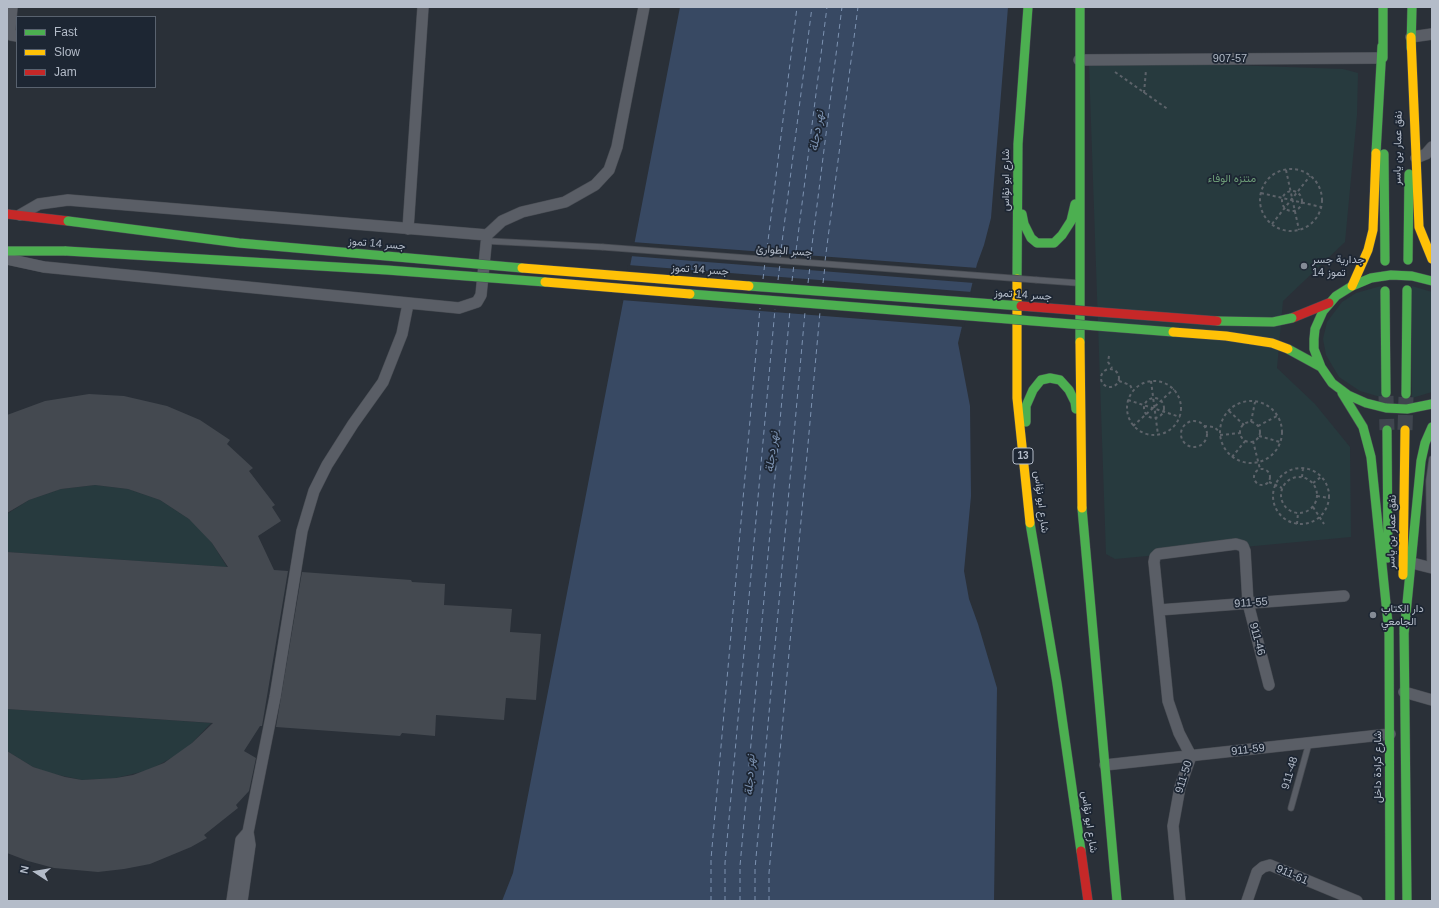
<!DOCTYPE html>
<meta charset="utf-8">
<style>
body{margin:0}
#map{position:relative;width:1439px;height:908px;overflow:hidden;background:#2a3038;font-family:Arial,sans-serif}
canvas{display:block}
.frame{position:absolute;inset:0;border:8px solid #b4bcc9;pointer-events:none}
.legend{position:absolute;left:16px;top:16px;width:140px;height:72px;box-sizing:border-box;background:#1d2633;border:1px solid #59626f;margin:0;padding:5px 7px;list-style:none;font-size:12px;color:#b4bcc9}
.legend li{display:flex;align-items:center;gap:8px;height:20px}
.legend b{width:20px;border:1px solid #59626f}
.north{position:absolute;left:16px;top:852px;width:40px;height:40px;-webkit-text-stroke:3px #1d2633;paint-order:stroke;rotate:282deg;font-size:11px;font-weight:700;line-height:16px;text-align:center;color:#b4bcc9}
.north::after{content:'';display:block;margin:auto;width:14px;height:18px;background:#b4bcc9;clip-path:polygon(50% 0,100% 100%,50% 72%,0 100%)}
</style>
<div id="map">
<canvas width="1439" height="908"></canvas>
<div class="frame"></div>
<ul class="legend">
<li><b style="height:5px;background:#4caf50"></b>Fast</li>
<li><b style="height:5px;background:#ffc107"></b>Slow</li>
<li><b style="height:5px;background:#c62828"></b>Jam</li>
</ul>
<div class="north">N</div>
</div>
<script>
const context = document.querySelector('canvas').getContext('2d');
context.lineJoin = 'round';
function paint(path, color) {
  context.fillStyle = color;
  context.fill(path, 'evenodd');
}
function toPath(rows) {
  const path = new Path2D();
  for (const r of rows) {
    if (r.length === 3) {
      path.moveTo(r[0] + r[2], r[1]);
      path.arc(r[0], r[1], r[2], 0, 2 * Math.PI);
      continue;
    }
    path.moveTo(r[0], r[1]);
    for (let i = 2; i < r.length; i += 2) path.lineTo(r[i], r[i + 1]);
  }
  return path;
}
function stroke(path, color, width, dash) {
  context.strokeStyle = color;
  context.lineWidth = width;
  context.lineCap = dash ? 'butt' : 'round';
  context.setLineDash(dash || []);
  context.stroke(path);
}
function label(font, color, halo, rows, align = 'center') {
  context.font = font + ' Arial,Vazirmatn,sans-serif';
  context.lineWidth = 3.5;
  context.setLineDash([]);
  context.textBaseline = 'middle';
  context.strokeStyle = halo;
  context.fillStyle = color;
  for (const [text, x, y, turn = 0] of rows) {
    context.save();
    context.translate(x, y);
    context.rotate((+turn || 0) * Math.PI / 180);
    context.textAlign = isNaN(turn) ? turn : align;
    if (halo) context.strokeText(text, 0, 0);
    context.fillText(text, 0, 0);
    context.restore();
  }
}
paint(toPath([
 [1146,62,1343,69,1358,73,1357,115,1345,242,1283,301,1277,368,1315,404,1350,447,1351,537,1115,559,1106,554,1089,65],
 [1381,286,1384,398,1360,391,1339,377,1326,355,1323,339,1327,322,1342,302,1356,293],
 [1412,286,1432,292,1432,392,1412,398],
 [95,485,128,489,160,500,189,519,201,530,212,543,227,567,7,552,7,514,29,500,61,489],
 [7,709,211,723,192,743,179,754,149,770,116,778,82,780,49,773,33,767,7,751]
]), '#273a3e');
paint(toPath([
 [680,7,1008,7,991,218,984,245,977,264,958,343,970,406,971,496,964,571,969,599,978,624,997,688,994,901,502,901,513,873]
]), '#384963');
paint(toPath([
 [632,242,978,268,974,283,630,256],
 [628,265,972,292,964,327,621,300]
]), '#2a3038');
stroke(toPath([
 [766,257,797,7],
 [780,258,812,7],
 [795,259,827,7],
 [810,261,842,7],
 [825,261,858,7],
 [763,279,765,262],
 [778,280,780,264],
 [792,281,794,264],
 [808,283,810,266],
 [823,283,825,266],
 [711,901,711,859,760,308],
 [725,901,725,863,775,309],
 [740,901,740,866,790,310],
 [755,901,755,869,805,312],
 [769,901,769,873,820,312]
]), '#7c92b1', 1, [5, 4]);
paint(toPath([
 [89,394,124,396,167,406,200,420,230,440,227,444,253,468,249,471,275,505,272,507,281,521,258,536,274,570,288,571,262,726,260,726,244,751,256,758,249,791,236,805,238,808,204,835,207,838,191,847,150,864,124,869,98,872,54,868,28,861,7,853,7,751,33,767,65,777,82,780,116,778,133,775,164,763,192,743,213,723,7,709,7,552,228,567,212,543,189,519,160,500,128,489,95,485,61,489,29,500,7,513,7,415,45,401],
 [302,572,411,580,412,582,445,584,444,605,512,609,510,632,541,634,536,700,506,698,504,720,436,715,435,736,402,733,400,736,276,727]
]), '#444950');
stroke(toPath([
 [1386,396,1387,430],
 [1405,430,1406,397]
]), '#3f454e', 15, [15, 8]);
const lane = toPath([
 [487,241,602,247],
 [1037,280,1078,283],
 [1430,568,1429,481,1432,459],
 [1291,808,1309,743]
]);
const street = toPath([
 [12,7,10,30,11,35,17,36],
 [1411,37,1432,34],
 [1079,60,1380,58],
 [1416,158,1426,154,1432,147],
 [20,215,39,204,68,200,487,235,502,221,522,212,565,202,595,185,609,170,617,147,644,7],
 [408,229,423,7],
 [7,259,44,267,459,308,477,302,481,295,487,235],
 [1412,563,1432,568],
 [1159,610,1344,596],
 [1404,692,1432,700],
 [1105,765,1390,734],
 [232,901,241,840,248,832],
 [242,901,250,845,248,832,275,697,302,531,314,491,327,465,353,424,383,382,402,334,408,304],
 [1180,901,1173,826,1180,787,1191,756,1179,733,1168,701,1154,562,1155,557,1158,554,1236,544,1243,546,1245,551,1248,603,1269,685],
 [1247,901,1257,872,1263,867,1270,865,1357,901]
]);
const fast = toPath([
 [1080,7,1080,342],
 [1383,7,1383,58],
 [1411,48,1412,7],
 [1376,153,1382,46],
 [1384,154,1385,261],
 [1022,214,1024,224,1031,238,1037,243,1054,243,1062,235,1071,221,1075,204],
 [7,251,66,251],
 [1408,260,1409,174],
 [1017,279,1018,144,1028,7],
 [1432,281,1412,276,1391,275,1371,278,1352,286,1336,296,1323,311,1315,329,1314,339,1314,349,1321,367,1332,383,1348,395,1366,403,1386,408,1407,409,1432,404],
 [1385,291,1386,393],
 [1288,349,1321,367],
 [1342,393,1363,427,1371,457,1389,633],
 [1406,394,1407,290],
 [1026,422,1026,406,1033,390,1041,380,1050,378,1060,380,1069,390,1075,402,1076,409],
 [1387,430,1388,558],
 [1082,508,1117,901],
 [1030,523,1057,683,1081,851],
 [1389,622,1390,901],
 [1404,623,1407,901],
 [1404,634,1421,461,1425,443,1432,427]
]);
const slow = toPath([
 [1411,37,1419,227,1432,259],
 [1017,279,1017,398,1030,523],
 [1352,286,1368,250,1373,230,1376,153],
 [1080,342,1082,508],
 [1403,575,1405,430]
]);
const jam = toPath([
 [7,214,68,221],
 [1292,318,1329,303],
 [1081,851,1088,901]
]);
stroke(lane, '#484c53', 7);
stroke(street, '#484c53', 12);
stroke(fast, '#484c53', 10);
stroke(slow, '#484c53', 10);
stroke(jam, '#484c53', 10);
stroke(toPath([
 [1115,72,1169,110],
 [1144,93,1146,70],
 [1291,200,31],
 [1286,170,1299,230],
 [1292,201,10],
 [1261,193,1321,207],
 [1272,224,1310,176],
 [1109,356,1108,362,1112,368],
 [1110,378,9],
 [1154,408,27],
 [1119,381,1130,385,1133,391],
 [1151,381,1158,435],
 [1154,408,10],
 [1128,400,1180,417],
 [1251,432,31],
 [1229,411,1244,425],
 [1194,434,13],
 [1251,422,1255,402],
 [1250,432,10],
 [1133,426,1174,389],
 [1204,426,1214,427,1220,432],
 [1258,426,1277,416],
 [1220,435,1241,433],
 [1259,436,1280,442],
 [1253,441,1260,469],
 [1232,457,1246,440],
 [1301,496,28],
 [1262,477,8],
 [1302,477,1303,468],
 [1299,495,18],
 [1269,482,1282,488],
 [1313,483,1321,477],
 [1317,496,1329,498],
 [1313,507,1324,524],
 [1297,524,1298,513]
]), '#5d636a', 2, [3, 3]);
stroke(lane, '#5a5e66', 5.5);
stroke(street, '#5a5e66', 11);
stroke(fast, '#4caf50', 9);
stroke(slow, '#ffc107', 9);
stroke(jam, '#c62828', 9);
const laneBridge = toPath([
 [602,247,1037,280]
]);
const fastBridge = toPath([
 [68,221,239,243,522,268],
 [66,251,387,270,545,282],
 [749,286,1021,306],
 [690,294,1173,332],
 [1217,321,1273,322,1292,318]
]);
const slowBridge = toPath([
 [522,268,749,286],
 [545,282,690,294],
 [1173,332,1226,336,1272,343,1288,349]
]);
const jamBridge = toPath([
 [1021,306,1217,321]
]);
stroke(laneBridge, '#484c53', 7, []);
stroke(fastBridge, '#484c55', 10, []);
stroke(slowBridge, '#484c55', 10, []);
stroke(jamBridge, '#484c55', 10, []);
stroke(laneBridge, '#5a5e66', 5.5);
stroke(fastBridge, '#4caf50', 9);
stroke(slowBridge, '#ffc107', 9);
stroke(jamBridge, '#c62828', 9);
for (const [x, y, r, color] of [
 [1304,266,4,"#848b96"],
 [1373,615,4,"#848b96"]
]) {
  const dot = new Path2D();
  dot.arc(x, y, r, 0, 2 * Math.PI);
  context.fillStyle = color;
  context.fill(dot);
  stroke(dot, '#1d2633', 1.5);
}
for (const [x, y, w] of [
 [1023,456,20]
]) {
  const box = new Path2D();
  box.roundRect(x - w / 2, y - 8, w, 16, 3);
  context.fillStyle = '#1d2633';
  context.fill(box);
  stroke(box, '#b4bcc9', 1);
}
label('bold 10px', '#b4bcc9', null, [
 ["13",1023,456]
]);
label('11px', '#b4bcc9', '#1d2633', [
 ["907-57",1230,59],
 ["نفق عمار بن ياسر",1398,148,-89],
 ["شارع ابو نؤاس",1006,180,-90],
 ["جسر 14 تموز",377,244,5],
 ["جسر الطوارئ",784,251,4],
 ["جسر 14 تموز",700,270,4],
 ["جسر 14 تموز",1023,295,4],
 ["شارع ابو نؤاس",1041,502,83],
 ["نفق عمار بن ياسر",1392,532,-89],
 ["911-55",1251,603,-4],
 ["911-46",1257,639,75],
 ["911-59",1248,750,-7],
 ["شارع كرادة داخل",1378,767,-90],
 ["911-48",1290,773,-74],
 ["911-50",1184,777,-73],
 ["شارع ابو نؤاس",1089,822,82],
 ["911-61",1292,875,24]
]);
label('11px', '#6b9a76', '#1d2633', [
 ["متنزه الوفاء",1232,179]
]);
label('11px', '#b4bcc9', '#1d2633', [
 ["جدارية جسر",1312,260],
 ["14 تموز",1312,273],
 ["دار الكتاب",1381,609],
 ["الجامعي",1381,622]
], 'left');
label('italic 12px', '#7c92b1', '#1d2633', [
 ["نهر دجلة",817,131,-81],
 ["نهر دجلة",772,452,-83],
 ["نهر دجلة",750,775,-87]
]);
</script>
